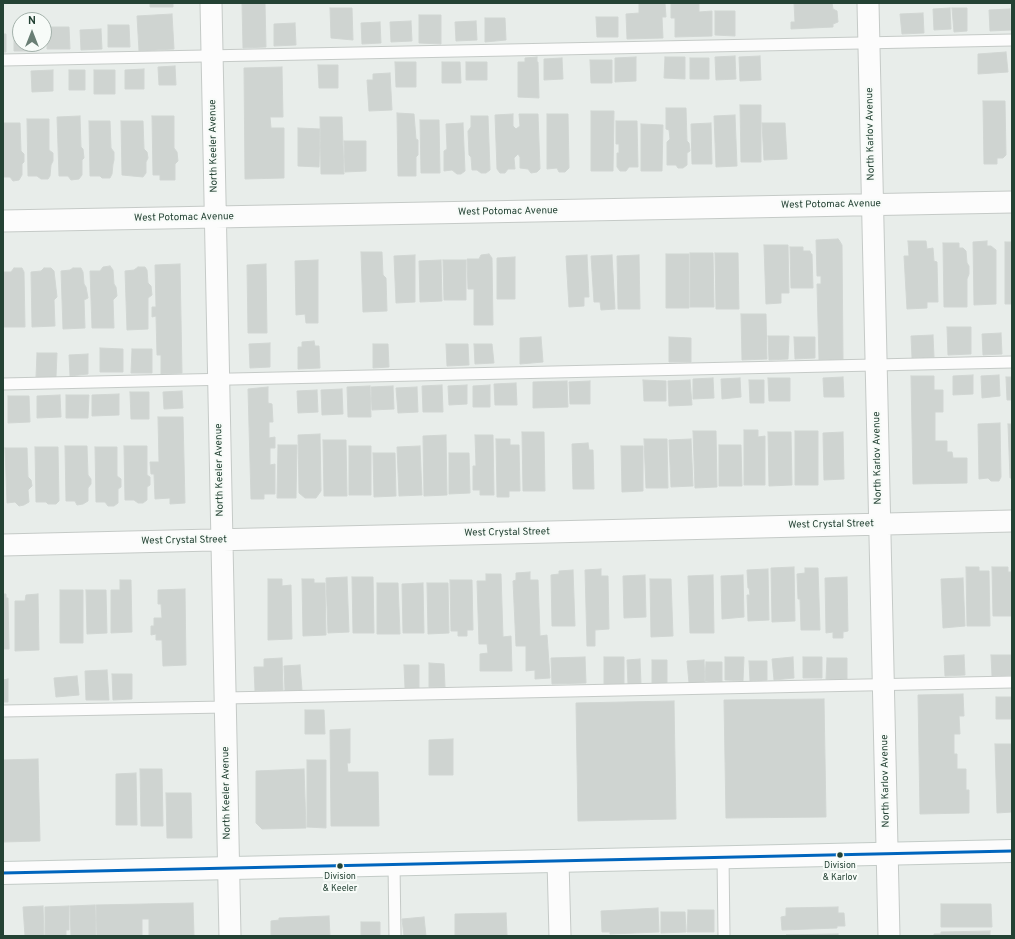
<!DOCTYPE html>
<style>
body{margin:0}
#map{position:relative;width:1015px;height:939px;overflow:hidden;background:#e8edea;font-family:Overpass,sans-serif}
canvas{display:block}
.frame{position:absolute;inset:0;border:4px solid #244234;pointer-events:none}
.north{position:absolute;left:12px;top:12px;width:40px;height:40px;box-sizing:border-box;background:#f7fbf8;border:1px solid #a3b1aa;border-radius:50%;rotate:0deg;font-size:11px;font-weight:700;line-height:16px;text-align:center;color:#244234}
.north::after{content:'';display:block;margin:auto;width:14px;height:18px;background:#697e74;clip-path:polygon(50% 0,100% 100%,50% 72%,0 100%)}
</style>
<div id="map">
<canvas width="1015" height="939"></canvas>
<div class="frame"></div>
<div class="north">N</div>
</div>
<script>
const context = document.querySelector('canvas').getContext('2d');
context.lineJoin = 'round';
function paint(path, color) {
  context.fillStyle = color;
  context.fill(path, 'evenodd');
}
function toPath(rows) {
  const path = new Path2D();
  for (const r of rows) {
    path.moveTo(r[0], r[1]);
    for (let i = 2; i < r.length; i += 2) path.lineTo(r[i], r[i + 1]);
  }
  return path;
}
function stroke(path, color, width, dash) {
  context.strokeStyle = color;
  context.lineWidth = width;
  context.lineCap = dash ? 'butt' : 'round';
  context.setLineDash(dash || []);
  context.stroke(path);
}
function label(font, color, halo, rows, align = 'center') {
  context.font = font + ' Overpass,sans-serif';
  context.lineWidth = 4;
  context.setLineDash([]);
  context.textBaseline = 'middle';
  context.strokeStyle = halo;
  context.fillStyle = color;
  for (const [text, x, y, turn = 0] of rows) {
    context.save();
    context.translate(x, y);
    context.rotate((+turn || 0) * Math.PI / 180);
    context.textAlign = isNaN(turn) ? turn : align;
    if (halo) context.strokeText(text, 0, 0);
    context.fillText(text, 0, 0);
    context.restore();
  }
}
const building = toPath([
 [150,3,173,3,173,7,150,7,150,3],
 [242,3,265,3,266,47,243,48,242,3],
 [639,3,665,3,666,17,662,17,663,38,627,39,626,14,639,13,639,3],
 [671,3,699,3,699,12,712,11,712,36,675,37,675,18,671,18,671,3],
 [794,3,832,3,833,9,837,11,838,22,833,24,833,27,791,29,791,22,795,22,794,3],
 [330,8,352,8,353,40,331,38,330,8],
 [950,8,951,29,934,30,933,9,950,8],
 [952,8,967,8,967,31,954,32,952,8],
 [1010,9,1011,30,990,31,989,10,1010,9],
 [715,11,735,11,735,36,715,35,715,11],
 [923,13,924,33,902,34,900,14,923,13],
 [172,14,174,49,139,51,137,16,172,14],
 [419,15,441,15,441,44,419,43,419,15],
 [596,17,618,17,618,37,597,37,596,17],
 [485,18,505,18,506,40,485,42,485,18],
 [411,21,412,41,391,42,390,22,411,21],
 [476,21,477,40,456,41,455,22,476,21],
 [380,22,381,43,362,44,361,23,380,22],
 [295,23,296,45,274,46,274,24,295,23],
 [108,25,129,25,130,47,108,47,108,25],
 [47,27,69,27,70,49,47,49,47,27],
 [101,29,102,49,81,50,80,30,101,29],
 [14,31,20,31,20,44,35,44,35,51,14,51,14,31],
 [3,34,6,34,6,52,3,52,3,34],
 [1006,52,1008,72,978,74,978,54,1006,52],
 [735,56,736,79,716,80,715,57,735,56],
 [760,56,761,80,740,81,739,57,760,56],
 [537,57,537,62,538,62,539,98,518,97,518,62,525,62,525,58,537,57],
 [636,57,636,81,615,82,615,58,636,57],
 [665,57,685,57,685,79,664,78,665,57],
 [562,58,563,79,544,80,544,59,562,58],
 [690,58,709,58,709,79,690,79,690,58],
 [590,60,612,60,612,83,591,83,590,60],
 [395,62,416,62,416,87,396,87,395,62],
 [442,62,460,62,461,83,442,83,442,62],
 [466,62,487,62,487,80,466,80,466,62],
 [318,65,338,65,338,88,319,88,318,65],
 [175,66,176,85,159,85,158,67,175,66],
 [282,67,283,117,270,117,271,128,284,128,284,178,245,179,244,68,282,67],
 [144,69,144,89,125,89,125,70,144,69],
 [53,70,53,91,32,92,31,71,53,70],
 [69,70,85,70,85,90,69,90,69,70],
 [94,70,115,70,115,94,94,94,94,70],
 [390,73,392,110,369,111,367,80,373,80,373,74,390,73],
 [983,101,1005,101,1006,155,1003,158,997,158,997,164,984,164,983,101],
 [740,105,761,105,761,162,741,162,740,105],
 [666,108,686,108,687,141,689,143,690,151,687,153,687,165,683,168,678,168,676,165,667,165,667,142,670,139,669,130,666,129,666,108],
 [591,111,614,111,613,171,591,171,591,111],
 [397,113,414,114,416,139,418,140,418,155,416,157,416,176,398,176,397,113],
 [513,114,513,126,516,129,520,126,519,114,538,114,540,169,537,172,531,173,528,169,520,168,520,157,518,154,514,158,515,169,508,169,505,173,500,173,497,169,495,115,513,114],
 [547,114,568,114,569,168,565,172,559,172,557,168,547,169,547,114],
 [735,115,737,166,716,167,714,116,735,115],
 [80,116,81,147,83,149,84,158,82,160,82,175,79,179,71,180,68,176,59,176,57,117,80,116],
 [152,116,174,116,174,148,177,152,178,161,175,164,175,180,160,180,160,175,153,175,152,116],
 [471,116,488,116,490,170,486,173,481,173,477,170,472,170,471,157,469,155,468,131,471,127,471,116],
 [320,117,342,117,344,174,321,174,320,117],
 [27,119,49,119,49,150,53,153,53,161,51,165,50,176,48,179,41,179,37,176,28,176,27,119],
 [420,120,439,120,440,173,421,173,420,120],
 [89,121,110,121,111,148,114,152,114,160,113,164,112,174,110,178,102,178,100,176,90,176,89,121],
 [121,121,143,121,144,149,147,152,148,158,146,162,146,173,143,177,122,175,121,121],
 [616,121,637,121,638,167,629,167,626,171,620,171,617,167,617,153,619,153,619,144,616,144,616,121],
 [3,123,20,123,21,151,24,154,24,162,22,164,22,175,19,180,13,181,10,177,3,177,3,123],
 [463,123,465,171,461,174,457,174,452,170,444,171,444,151,447,149,446,124,463,123],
 [711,123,712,164,692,164,691,124,711,123],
 [762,123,785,123,787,159,764,160,762,123],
 [641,124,663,125,662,171,641,171,641,124],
 [298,128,320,129,319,167,298,166,298,128],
 [344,141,366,141,366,171,345,172,344,141],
 [838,239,839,240,842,245,843,359,819,360,817,284,821,284,821,276,817,276,816,240,838,239],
 [908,241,926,241,927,249,933,248,934,261,937,262,938,302,927,302,927,308,907,309,904,256,909,256,908,241],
 [987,241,987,246,991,246,996,250,996,304,974,305,973,242,987,241],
 [1005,242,1012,242,1012,304,1005,304,1005,242],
 [943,243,959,243,959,248,963,248,966,251,967,263,969,266,969,274,967,279,967,307,944,307,943,243],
 [764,245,788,245,789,293,781,293,781,303,766,304,764,245],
 [790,247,803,247,803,251,810,251,811,254,812,254,813,288,791,288,790,247],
 [361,252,382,252,383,275,386,278,387,311,363,312,361,252],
 [690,253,713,253,714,307,690,307,690,253],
 [715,253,738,253,739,309,716,309,715,253],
 [489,254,492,258,493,325,474,325,474,289,468,289,467,259,479,259,481,255,489,254],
 [666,254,689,254,689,308,666,308,666,254],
 [415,255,415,302,396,303,394,256,415,255],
 [587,255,589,297,584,297,584,306,569,307,566,256,587,255],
 [612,255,615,309,601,310,600,302,594,302,591,256,612,255],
 [639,255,640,309,618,309,617,256,639,255],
 [515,257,515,299,497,299,497,258,515,257],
 [318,260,318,323,306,323,305,314,296,315,295,261,318,260],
 [441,260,442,301,420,302,419,261,441,260],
 [443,260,466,260,466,300,444,300,443,260],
 [180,264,182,373,161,374,161,355,157,355,156,316,152,317,152,307,156,307,155,265,180,264],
 [266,264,267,333,248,333,247,265,266,264],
 [110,266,113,270,114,284,116,287,117,296,113,300,114,328,92,328,90,271,100,271,103,267,110,266],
 [138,267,145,267,147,270,148,283,151,286,152,295,148,298,148,329,127,330,125,271,134,270,138,267],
 [14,268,22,268,24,272,25,327,3,327,3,272,11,272,14,268],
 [44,268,51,268,54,271,57,297,54,300,55,326,32,327,31,272,41,271,44,268],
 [73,268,81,268,83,272,84,284,86,287,88,298,84,300,85,328,63,329,61,271,70,270,73,268],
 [741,314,766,314,767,359,742,360,741,314],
 [947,327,971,327,971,354,948,355,947,327],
 [1001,333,1002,354,983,355,982,334,1001,333],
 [933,335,934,357,912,358,911,336,933,335],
 [768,336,789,336,788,359,769,360,768,336],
 [541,337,543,362,520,364,520,338,541,337],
 [669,337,691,338,691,362,669,362,669,337],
 [794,337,815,337,815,358,795,359,794,337],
 [314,341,315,346,319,346,320,368,298,369,298,347,302,347,302,342,314,341],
 [270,343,270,367,250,368,249,344,270,343],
 [373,344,388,344,389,367,373,368,373,344],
 [446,344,468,344,469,365,447,366,446,344],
 [474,344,492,344,494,363,475,364,474,344],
 [100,348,123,349,123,372,100,372,100,348],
 [132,349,152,349,152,373,131,373,132,349],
 [37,353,57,353,56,377,36,377,37,353],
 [88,354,88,374,70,376,69,355,88,354],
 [973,375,973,394,953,395,953,376,973,375],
 [999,375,1000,396,982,398,981,376,999,375],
 [911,376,934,376,934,390,943,390,943,412,935,412,935,441,947,441,947,452,952,452,953,458,967,458,967,483,913,484,911,376],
 [843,377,844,397,824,397,823,378,843,377],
 [1006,377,1012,377,1012,400,1007,400,1006,377],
 [713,378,714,398,693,399,693,379,713,378],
 [740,378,741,397,722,399,721,379,740,378],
 [768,378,790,378,790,401,769,401,768,378],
 [643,380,666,381,666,401,644,401,643,380],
 [690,380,692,405,669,406,668,381,690,380],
 [749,380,764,380,764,403,750,403,749,380],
 [567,381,568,407,533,408,533,382,567,381],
 [590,381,590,404,570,404,569,382,590,381],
 [516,383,517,405,495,405,494,384,516,383],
 [442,385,443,412,423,412,422,386,442,385],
 [467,385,467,404,449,405,448,386,467,385],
 [490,385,490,407,473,407,473,386,490,385],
 [370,386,371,417,348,417,347,387,370,386],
 [393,386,394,409,372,410,371,387,393,386],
 [268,387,268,403,272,404,273,422,269,422,269,438,275,437,275,448,270,448,270,465,275,464,275,494,264,494,264,499,251,499,248,389,268,387],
 [417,387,418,412,398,413,396,388,417,387],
 [342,389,343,414,322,415,321,390,342,389],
 [317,390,318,412,298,413,297,391,317,390],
 [182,391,183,408,164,409,163,392,182,391],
 [130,392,149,392,149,419,131,419,130,392],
 [119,394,119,415,92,416,92,395,119,394],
 [60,395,61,417,37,418,37,396,60,395],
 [66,395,89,395,88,418,66,418,66,395],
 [8,396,29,396,30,422,8,423,8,396],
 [158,417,183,417,185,503,170,504,170,498,155,499,154,474,151,474,150,462,159,462,158,417],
 [1000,423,1001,477,999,481,991,481,988,478,979,479,978,424,1000,423],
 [1008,424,1012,424,1012,478,1010,478,1008,424],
 [744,430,758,430,758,437,765,436,765,485,744,485,744,430],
 [693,431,716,431,717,487,695,488,693,431],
 [795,431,818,431,818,485,795,485,795,431],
 [522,432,544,432,545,491,523,491,522,432],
 [768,432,791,432,792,485,769,486,768,432],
 [843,432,844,479,824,480,823,433,843,432],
 [320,434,321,491,316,498,305,498,299,493,298,435,320,434],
 [446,435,447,495,424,496,423,436,446,435],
 [475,435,493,435,494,495,480,495,480,490,473,490,473,466,476,466,475,435],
 [496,439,510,439,510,445,519,445,520,491,509,491,509,497,497,497,496,439],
 [644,439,667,439,668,488,646,488,644,439],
 [691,439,693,486,671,487,669,440,691,439],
 [323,440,346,440,347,496,324,496,323,440],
 [588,443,589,450,593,450,594,489,573,489,572,444,588,443],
 [278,445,297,445,296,498,277,498,278,445],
 [719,445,741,445,742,486,719,486,719,445],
 [65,446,87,446,88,475,91,479,91,484,88,488,88,501,83,504,77,505,75,501,66,501,65,446],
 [124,446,147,446,147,475,150,477,150,485,147,487,147,500,143,503,138,503,134,500,125,500,124,446],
 [349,446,371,446,371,495,349,495,349,446],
 [420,446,422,495,399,496,397,447,420,446],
 [621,446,643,446,643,491,622,492,621,446],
 [35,447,58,447,59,501,56,504,48,504,46,502,36,502,35,447],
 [95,447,117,447,117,476,121,479,121,487,118,489,118,503,114,506,108,506,105,502,96,502,95,447],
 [5,448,27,448,28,477,31,480,32,486,28,490,29,502,24,505,19,506,15,502,7,503,5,448],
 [373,453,395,453,396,496,374,497,373,453],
 [449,453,469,453,470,493,449,494,449,453],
 [794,567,795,621,772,622,771,568,794,567],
 [966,567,979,567,979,571,989,571,990,626,967,626,966,567],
 [992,567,1008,567,1008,572,1012,572,1012,616,993,616,992,567],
 [805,568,818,568,820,630,801,630,800,599,798,599,797,574,805,573,805,568],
 [601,569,601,576,608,576,609,629,595,630,595,646,587,646,585,570,601,569],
 [768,569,769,620,748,621,747,595,750,595,749,588,748,588,747,570,768,569],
 [573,570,575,626,552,626,551,575,559,574,559,571,573,570],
 [530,572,530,580,538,580,540,636,547,635,550,678,535,679,535,670,526,671,526,646,516,646,513,581,516,580,516,573,530,572],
 [486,574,501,574,503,637,511,636,512,671,480,671,480,654,488,653,487,644,479,644,477,581,486,581,486,574],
 [645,575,646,617,624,618,623,576,645,575],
 [713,575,714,633,690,633,688,576,713,575],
 [743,575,744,617,722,619,721,576,743,575],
 [347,577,349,632,328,633,326,578,347,577],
 [352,577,373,577,374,633,353,633,352,577],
 [847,577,848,631,843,632,843,638,833,638,833,632,826,633,825,578,847,577],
 [963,578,965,626,943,628,941,579,963,578],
 [268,579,282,579,282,586,291,585,292,639,268,640,268,579],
 [302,579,314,579,314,583,325,583,326,635,303,636,302,579],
 [650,579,671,579,673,636,651,637,650,579],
 [120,580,131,580,132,632,111,633,111,590,120,590,120,580],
 [450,580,472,580,473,630,467,630,467,636,458,636,458,631,451,631,450,580],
 [377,583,398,583,400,634,377,634,377,583],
 [423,583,424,633,403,633,402,584,423,583],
 [427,583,448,583,449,633,428,634,427,583],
 [185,589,186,665,163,666,162,640,156,640,156,634,151,635,151,626,154,626,154,618,162,618,161,604,158,604,158,590,185,589],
 [60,590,83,590,83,643,60,643,60,590],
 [86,590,106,590,107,633,87,634,86,590],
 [3,594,6,594,6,598,8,598,9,649,3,649,3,594],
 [38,594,39,650,15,651,15,601,25,601,26,595,38,594],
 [964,655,965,675,945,676,944,656,964,655],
 [991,655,1011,655,1012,675,992,676,991,655],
 [585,657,586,683,552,684,551,658,585,657],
 [604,657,624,657,624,684,604,684,604,657],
 [725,657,744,657,743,681,725,680,725,657],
 [793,657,794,678,774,680,772,659,793,657],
 [803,657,822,657,822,678,803,678,803,657],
 [282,658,283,690,255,691,254,667,264,667,264,659,282,658],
 [827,658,847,658,847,680,826,679,827,658],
 [640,659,641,684,628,685,627,660,640,659],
 [652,660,667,660,667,683,652,683,652,660],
 [704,660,705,683,689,683,687,661,704,660],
 [749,661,767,661,767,680,750,681,749,661],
 [706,662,722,662,722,682,705,681,706,662],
 [429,663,444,664,445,687,429,687,429,663],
 [300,665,302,690,285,691,284,666,300,665],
 [404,665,419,665,419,688,405,688,404,665],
 [107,670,109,700,86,700,85,671,107,670],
 [112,674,132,674,132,699,113,700,112,674],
 [77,676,79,695,56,697,54,678,77,676],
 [8,679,8,702,3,702,3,680,8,679],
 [963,694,964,716,959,716,960,734,954,734,954,754,957,754,957,769,966,769,966,790,969,790,969,813,920,814,918,695,963,694],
 [996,697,1012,697,1012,719,996,719,996,697],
 [824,699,826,817,726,818,724,700,824,699],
 [674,701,676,819,578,821,576,703,674,701],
 [305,710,324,710,325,734,305,734,305,710],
 [350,729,350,763,347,763,348,772,378,772,379,826,331,826,330,730,350,729],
 [453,739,453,775,429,775,429,740,453,739],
 [995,744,1012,744,1012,812,997,813,995,744],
 [38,759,40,841,3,842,3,760,38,759],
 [307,760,326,760,326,828,307,827,307,760],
 [140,769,162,769,163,826,141,826,140,769],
 [304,769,306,828,262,829,256,823,256,771,304,769],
 [136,773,137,825,116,825,116,774,136,773],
 [166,793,191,793,192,838,167,838,166,793],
 [193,903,194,936,149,936,149,919,142,919,142,936,97,936,96,905,193,903],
 [941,904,991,904,992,927,941,927,941,904],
 [95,905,96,936,71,936,70,906,95,905],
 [43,906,44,936,25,936,23,907,43,906],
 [69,906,69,930,66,930,66,936,45,936,45,907,69,906],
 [838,907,838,913,844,913,845,926,837,926,837,928,782,930,781,917,786,916,786,908,838,907],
 [658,908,659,932,610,934,610,932,602,932,601,911,658,908],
 [688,910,714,910,714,932,687,932,688,910],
 [661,912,685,912,686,932,661,933,661,912],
 [506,913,507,935,455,936,455,914,506,913],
 [329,916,330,936,271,936,271,921,279,920,279,918,329,916],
 [424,917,426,936,404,936,402,919,424,917],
 [361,922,380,922,380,936,361,936,361,922],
 [990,931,990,936,934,936,934,934,941,934,941,932,990,931],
 [838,934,838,936,843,936,786,935,838,934]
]);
paint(building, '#cfd4d1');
stroke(building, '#d1d6d3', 1);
const service = toPath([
 [3,60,1012,40],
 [3,384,1012,362],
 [225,698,1012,682],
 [3,711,225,707],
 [723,857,724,936],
 [394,864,395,936]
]);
const minor = toPath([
 [211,3,230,936],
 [868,3,889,936],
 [3,221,1012,202],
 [3,545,1012,521],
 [558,861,560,936]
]);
const secondary = toPath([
 [3,873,1012,851]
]);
stroke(service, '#c5cac7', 13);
stroke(minor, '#c5cac7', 23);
stroke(secondary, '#c3cbc7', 24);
stroke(service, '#fcfcfc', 11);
stroke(minor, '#fcfcfc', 21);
stroke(secondary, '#fcfcfc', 22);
stroke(toPath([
 [3,873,1012,851]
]), '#0065bd', 3);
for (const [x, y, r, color] of [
 [840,855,3.5,"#244234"],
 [340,866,3.5,"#244234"]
]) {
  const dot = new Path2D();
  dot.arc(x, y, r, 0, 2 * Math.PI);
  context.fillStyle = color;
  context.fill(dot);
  stroke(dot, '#f7fbf8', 1.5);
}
label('9px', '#244234', '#f7fbf8', [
 ["Division",840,866],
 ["& Karlov",840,878],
 ["Division",340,877],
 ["& Keeler",340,889]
]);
label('10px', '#244234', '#f7fbf8', [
 ["North Karlov Avenue",871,134,-91],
 ["North Keeler Avenue",214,146,-91],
 ["West Potomac Avenue",831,205,-1],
 ["West Potomac Avenue",508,212,-1],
 ["West Potomac Avenue",184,218,-1],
 ["North Karlov Avenue",878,458,-91],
 ["North Keeler Avenue",220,470,-91],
 ["West Crystal Street",831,525,-1],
 ["West Crystal Street",507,533,-1],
 ["West Crystal Street",184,541,-1],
 ["North Karlov Avenue",886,781,-91],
 ["North Keeler Avenue",227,793,-91]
]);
</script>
